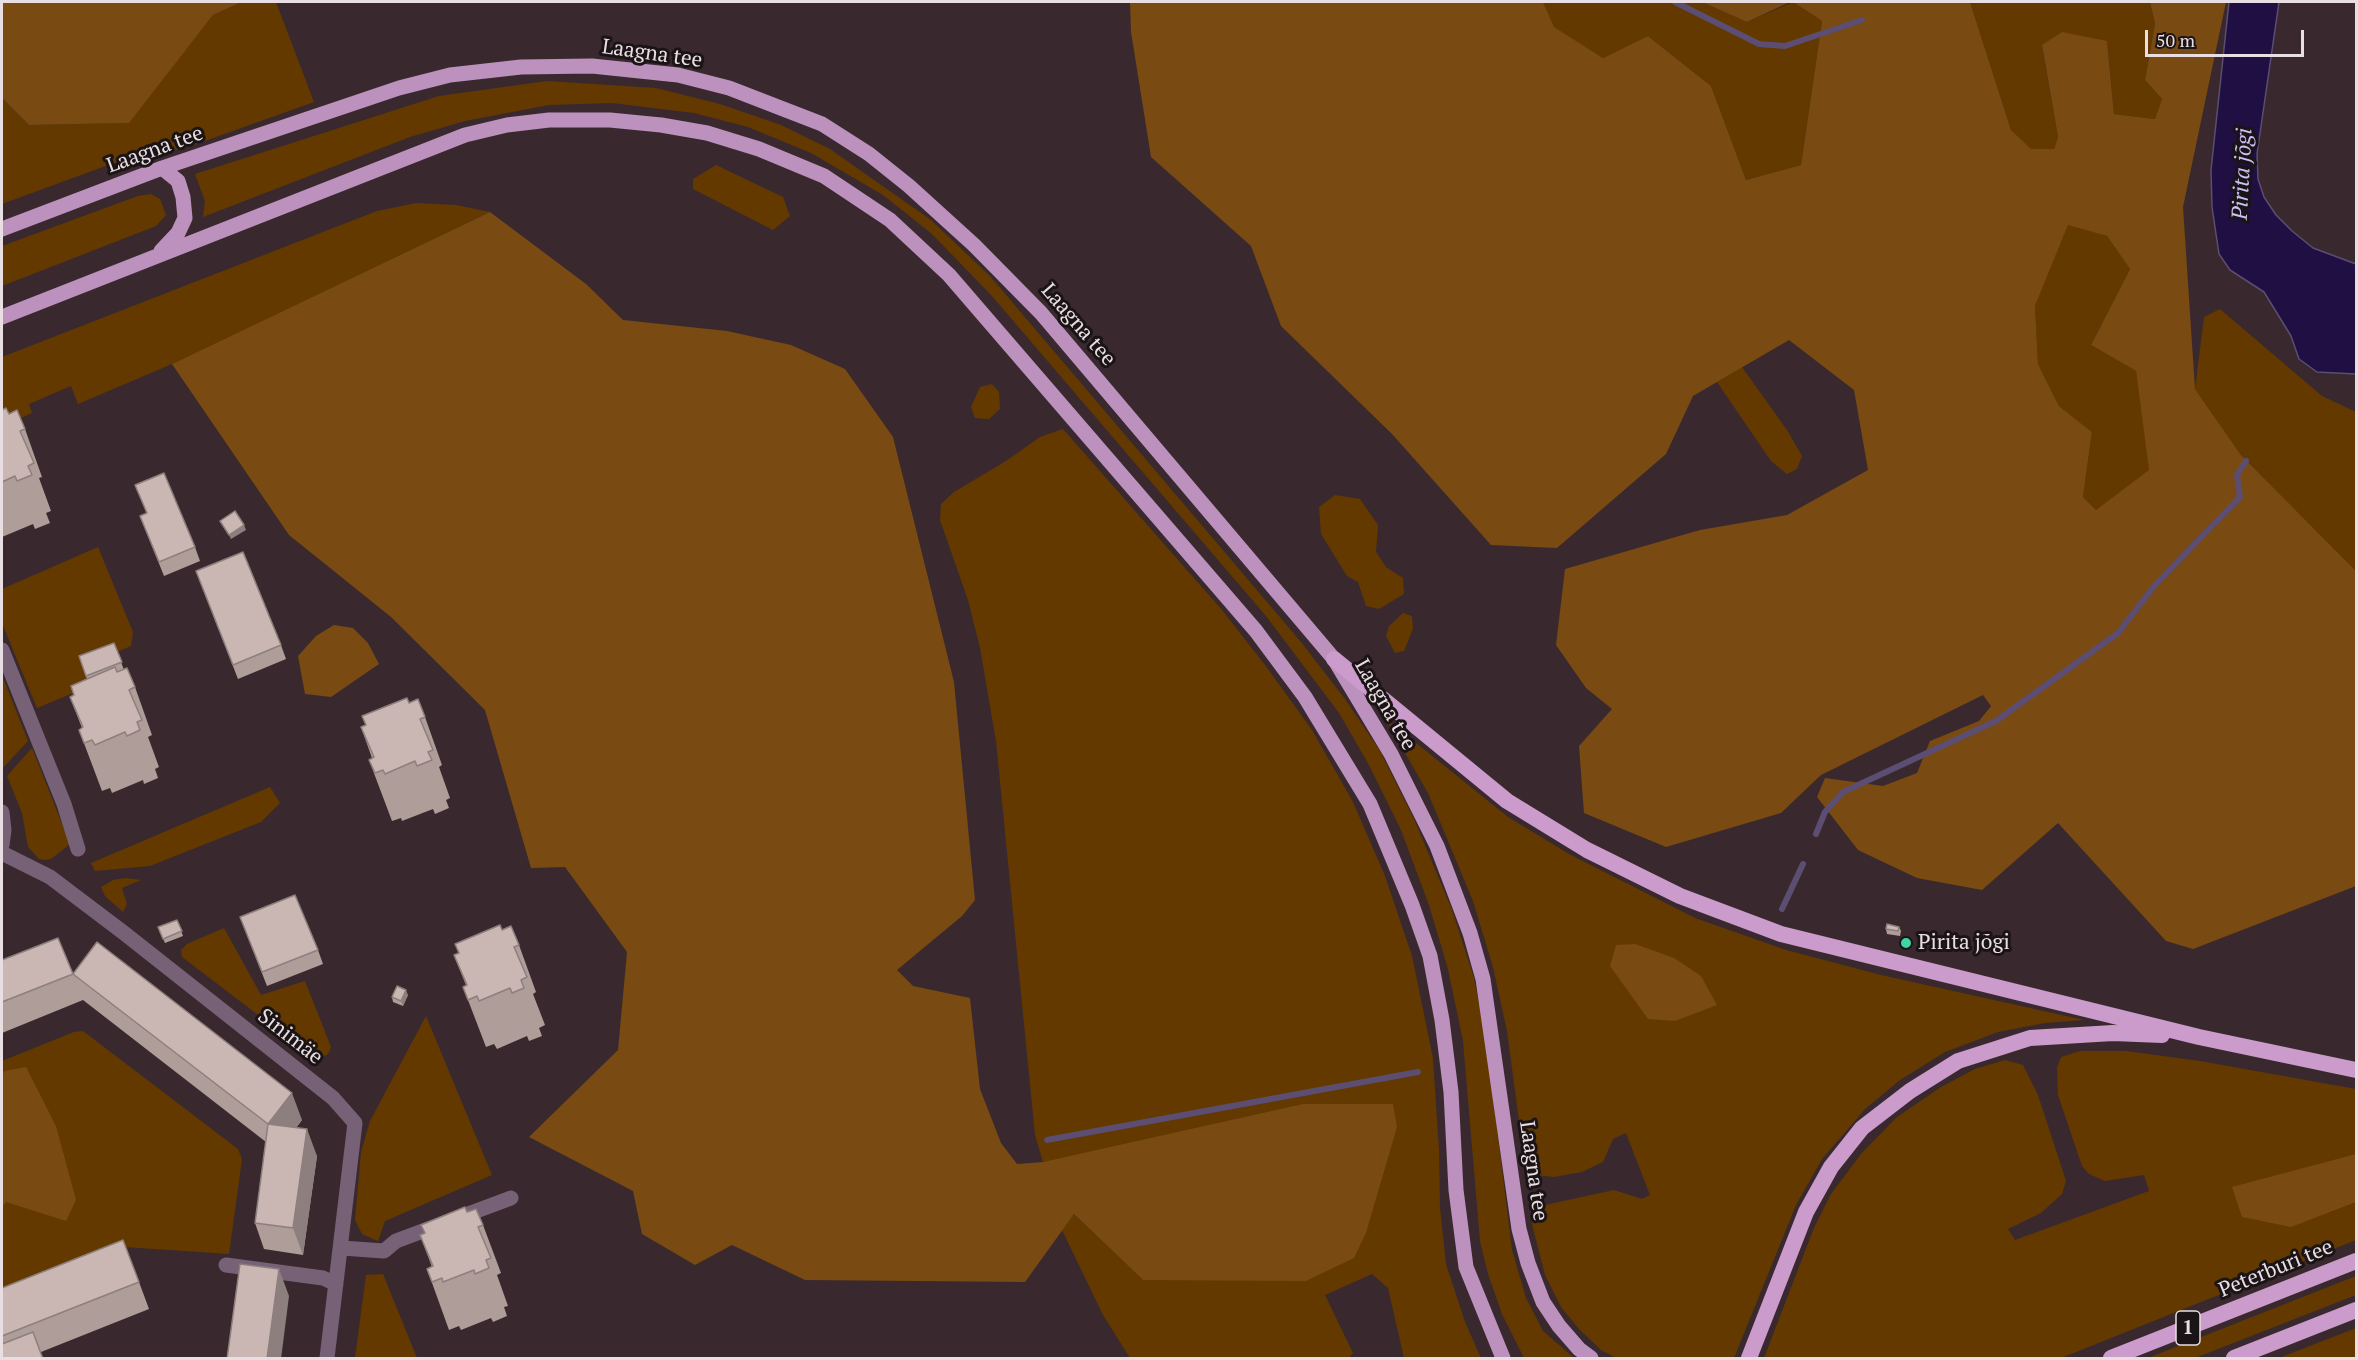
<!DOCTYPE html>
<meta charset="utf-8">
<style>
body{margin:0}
#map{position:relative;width:2358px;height:1360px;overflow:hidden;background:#39292e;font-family:"PT Serif",serif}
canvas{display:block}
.frame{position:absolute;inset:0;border:3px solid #e9dee1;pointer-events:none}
.scale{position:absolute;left:2145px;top:30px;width:159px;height:27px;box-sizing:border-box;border:3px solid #e9dee1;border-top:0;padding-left:8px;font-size:18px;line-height:21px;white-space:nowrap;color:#e9dee1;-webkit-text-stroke:4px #1b1416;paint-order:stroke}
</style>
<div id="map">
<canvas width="2358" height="1360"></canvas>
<div class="frame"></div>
<div class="scale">50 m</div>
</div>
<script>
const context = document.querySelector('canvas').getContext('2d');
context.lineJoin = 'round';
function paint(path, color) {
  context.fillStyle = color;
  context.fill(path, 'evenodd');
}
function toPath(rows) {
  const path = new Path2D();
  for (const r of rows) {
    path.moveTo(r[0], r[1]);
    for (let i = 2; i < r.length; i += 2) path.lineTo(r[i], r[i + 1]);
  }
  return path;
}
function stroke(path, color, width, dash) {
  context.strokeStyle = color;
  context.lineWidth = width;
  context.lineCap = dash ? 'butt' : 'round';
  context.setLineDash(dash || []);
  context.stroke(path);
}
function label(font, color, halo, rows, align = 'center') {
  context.font = font + ' "PT Serif",serif';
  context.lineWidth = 6;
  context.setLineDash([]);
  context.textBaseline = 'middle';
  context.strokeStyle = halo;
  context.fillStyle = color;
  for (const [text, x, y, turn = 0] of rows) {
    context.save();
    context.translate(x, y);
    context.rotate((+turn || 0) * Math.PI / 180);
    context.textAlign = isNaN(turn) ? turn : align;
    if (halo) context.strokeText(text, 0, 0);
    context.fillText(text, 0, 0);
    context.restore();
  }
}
paint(toPath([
 [242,2,276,2,314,102,188,147,111,164,2,204,2,98,29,125,128,123,213,15],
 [1543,2,1702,2,1747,22,1793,2,1822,21,1801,165,1746,180,1711,86,1648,36,1603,58,1553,27],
 [1970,2,2150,2,2155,24,2145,80,2162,99,2155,119,2114,114,2107,41,2042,46,2058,137,2054,149,2030,149,2011,130],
 [547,81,656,88,720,104,781,125,830,149,931,220,990,276,1301,642,1345,699,1380,751,1414,819,1452,910,1474,978,1485,1032,1512,1250,1526,1298,1543,1331,1574,1358,1524,1358,1502,1314,1488,1274,1480,1241,1463,1041,1448,969,1429,905,1401,830,1369,765,1339,713,1266,616,991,295,932,234,883,195,811,153,748,127,694,113,612,103,549,105,465,121,410,137,203,217,205,201,195,174,439,96],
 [716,165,783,197,790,216,773,230,693,189,693,179],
 [151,194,160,199,166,215,156,226,2,286,2,246,138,196],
 [416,203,456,205,490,212,172,364,78,404,71,386,29,404,32,413,2,426,2,357,377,211],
 [2068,224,2107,236,2130,269,2091,345,2136,371,2150,471,2096,510,2083,497,2092,432,2059,406,2038,364,2035,306],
 [2220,309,2322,396,2356,412,2356,571,2241,455,2195,389,2204,317],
 [1742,367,1787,430,1802,456,1797,469,1787,474,1771,461,1717,382],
 [992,384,999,392,1000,409,989,419,975,418,971,407,980,387],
 [1063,429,1222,610,1265,665,1312,730,1353,802,1385,876,1412,956,1433,1058,1439,1150,1440,1208,1446,1264,1465,1322,1481,1358,1404,1358,1388,1288,1372,1274,1325,1295,1353,1353,1349,1358,1130,1358,1103,1315,1062,1230,1074,1214,1143,1280,1393,1104,1043,1162,1035,1135,996,741,980,648,968,600,940,520,941,504,954,492,1006,461,1040,437],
 [1335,495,1360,499,1378,525,1376,552,1386,567,1403,578,1404,594,1379,609,1366,606,1358,582,1347,576,1321,534,1319,507],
 [98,547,133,632,131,646,117,652,90,686,37,708,2,623,2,589],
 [1403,613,1412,616,1413,629,1404,651,1395,653,1386,636,1389,626],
 [2,675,28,741,2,769],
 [1385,718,1508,817,1569,854,1695,918,1786,950,1881,975,2084,1020,2045,1023,1998,1032,1945,1052,1900,1080,1865,1109,1822,1159,1796,1205,1734,1358,1616,1358,1601,1350,1579,1329,1561,1307,1545,1275,1532,1224,1535,1216,1545,1205,1614,1190,1642,1199,1650,1195,1626,1133,1613,1139,1603,1162,1582,1172,1554,1177,1533,1175,1525,1165,1507,1031,1493,967,1473,901,1428,793],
 [32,748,70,844,51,859,45,860,39,859,28,847,22,813,7,776],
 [270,787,280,803,261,822,150,866,95,871,91,863],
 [126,878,141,880,122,888,127,904,123,912,105,896,101,887,113,880],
 [224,928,261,995,305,981,331,1047,328,1054,320,1058,312,1056,182,957,181,950,187,944],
 [426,1016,492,1175,385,1221,378,1241,362,1234,355,1220,361,1152,370,1121],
 [83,1031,238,1149,242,1159,229,1254,110,1246,2,1307,2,1061,74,1032],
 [2080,1051,2126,1051,2200,1061,2356,1089,2356,1240,2061,1358,1764,1358,1814,1228,1831,1194,1861,1154,1897,1117,1941,1087,1975,1069,2005,1060,2023,1065,2038,1095,2066,1181,2062,1194,2041,1213,2008,1229,2015,1240,2149,1191,2144,1175,2105,1181,2089,1174,2082,1166,2058,1095,2057,1068,2061,1057],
 [383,1274,417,1358,355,1358,366,1275],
 [2356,1276,2356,1295,2195,1358,2148,1358],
 [2356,1328,2356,1358,2279,1358]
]), '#633900');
paint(toPath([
 [2,2,242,2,213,15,129,123,29,125,2,98],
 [1130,2,1543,2,1554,27,1603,58,1648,36,1711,86,1746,180,1801,165,1822,21,1793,2,1970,2,2011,130,2031,149,2054,149,2058,137,2042,45,2062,32,2107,41,2114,114,2155,119,2162,99,2145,80,2155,24,2150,2,2226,2,2183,207,2195,389,2241,455,2356,571,2356,886,2193,949,2166,941,2058,823,1982,890,1917,878,1858,850,1817,797,1825,778,1883,786,1917,773,1930,741,1979,721,1991,706,1983,695,1821,775,1781,813,1666,847,1584,813,1579,746,1612,709,1586,688,1556,645,1565,569,1700,530,1787,515,1868,470,1854,390,1789,340,1693,396,1666,454,1557,548,1491,545,1392,434,1281,326,1251,246,1151,157,1131,32],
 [2068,225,2107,236,2130,269,2091,345,2136,371,2149,470,2096,510,2083,497,2092,432,2059,406,2038,364,2035,306],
 [1702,2,1790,2,1747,22],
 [490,212,586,284,623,320,727,331,791,345,845,369,893,437,954,682,975,900,962,916,897,970,913,986,970,998,980,1089,1001,1143,1017,1164,1043,1162,1303,1104,1393,1104,1397,1127,1366,1233,1354,1258,1306,1281,1143,1280,1074,1214,1025,1282,805,1280,732,1245,695,1265,642,1234,633,1191,529,1137,618,1050,627,952,565,867,531,868,485,710,391,617,289,535,172,364],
 [334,625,353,628,368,643,379,664,331,697,305,694,298,656,316,636],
 [1635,944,1674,958,1701,976,1717,1005,1675,1021,1648,1019,1610,966,1616,945],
 [26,1067,56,1126,76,1200,66,1221,6,1202,2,1207,2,1077,4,1071],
 [2356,1154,2356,1202,2291,1227,2242,1217,2232,1187]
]), '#794a11');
const water = toPath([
 [2229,2,2279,2,2257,154,2258,179,2264,197,2276,215,2292,231,2313,248,2356,264,2356,374,2317,372,2299,359,2291,336,2264,292,2230,270,2219,254,2212,207,2211,170,2229,2]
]);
paint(water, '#200f43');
stroke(water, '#5c4d72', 1.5);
stroke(toPath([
 [1675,2,1759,44,1785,46,1862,20],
 [1816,834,1825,812,1843,792,1996,721,2118,633,2155,585,2240,497,2237,475,2246,461],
 [1782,909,1803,864],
 [1047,1140,1418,1072]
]), '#5c4d72', 6);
stroke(toPath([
 [2,650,64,804,78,849],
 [2,853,50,877,124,933,333,1098,355,1123,327,1358],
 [342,1248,384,1251,396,1241,511,1198],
 [226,1265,323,1278,336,1284]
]), '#766176', 15);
stroke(toPath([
 [2,812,4,830,2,845]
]), '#766176', 15);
stroke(toPath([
 [2,229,162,168,399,88,450,75,521,67,592,66,678,75,729,88,822,124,869,154,909,186,974,245,1041,313,1334,659,1391,754,1437,846,1470,933,1483,979,1519,1229,1528,1263,1543,1302,1559,1326,1579,1349,1591,1358],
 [161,251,178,233,185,218,183,197,178,181,162,168],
 [2,317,465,135,507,125,549,120,610,120,661,125,707,133,759,149,824,176,890,220,949,275,1256,631,1305,697,1370,804,1412,905,1430,956,1442,1020,1451,1092,1456,1190,1466,1267,1503,1358]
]), '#bc91bd', 15);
stroke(toPath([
 [1334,659,1507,801,1587,850,1680,896,1781,934,2199,1037,2356,1070],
 [1749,1358,1806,1212,1831,1167,1862,1128,1910,1091,1958,1061,2030,1038,2113,1033,2162,1035],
 [2111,1358,2356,1261],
 [2234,1358,2356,1310]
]), '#ca9bcb', 16);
paint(toPath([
 [2,410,9,414,25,429,42,477,39,478,51,511,46,513,50,523,35,529,33,524,2,537],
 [135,485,195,547,200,561,164,576,140,516,147,514],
 [196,571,281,645,286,659,238,679],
 [114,643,124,670,135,687,152,735,148,737,159,767,155,769,158,778,144,784,143,780,112,793,110,788,102,791,79,730,82,728,70,697,74,695,87,679,79,656],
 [409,703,425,717,442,765,439,767,450,798,446,800,449,808,435,814,433,809,402,821,401,818,392,821,369,760,372,758,361,727],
 [240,917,318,950,323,964,267,986],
 [177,920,183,936,165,943,158,927],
 [1899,927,1901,931,1900,936,1887,934,1886,929],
 [502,930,519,945,536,992,533,994,545,1025,539,1028,542,1036,529,1041,527,1036,497,1049,494,1044,486,1047,463,987,466,985,454,955],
 [2,960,73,974,302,1120,296,1128,317,1156,303,1255,264,1249,255,1223,266,1142,83,1000,2,1033],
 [408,995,403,1006,393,1002,392,997],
 [467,1212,483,1225,501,1273,497,1275,508,1306,504,1307,507,1316,493,1322,491,1318,461,1330,459,1326,449,1330,427,1269,432,1267,420,1235],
 [139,1282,149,1309,41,1352,2,1359,2,1288]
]), '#ae9d99');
paint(toPath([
 [244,525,246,530,231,539,229,535],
 [406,990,408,995,403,1006,401,1001],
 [292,1093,302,1120,278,1151,268,1124],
 [307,1129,317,1156,303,1255,293,1228],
 [279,1269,289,1296,281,1359,267,1359]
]), '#8d7f7d');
const building = toPath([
 [6,408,9,414,17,410,25,429,20,431,34,463,28,466,32,475,17,481,15,476,2,482,2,410,6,408],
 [164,473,195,547,159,562,140,516,147,513,135,485,164,473],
 [235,511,244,525,229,535,220,521,235,511],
 [243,552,281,645,233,665,196,571,243,552],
 [114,643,122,662,86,676,79,656,114,643],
 [115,667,117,672,127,668,135,687,129,690,142,720,137,722,140,730,127,736,125,732,95,745,92,740,84,743,79,730,83,727,70,697,74,695,71,686,115,667],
 [407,698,409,703,418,699,425,717,420,719,433,750,428,752,432,760,417,766,415,761,385,774,383,770,375,773,369,760,374,757,361,727,366,725,362,716,407,698],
 [295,895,318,950,262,972,240,917,295,895],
 [177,920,182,931,163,939,158,927,177,920],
 [1887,924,1899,927,1898,931,1886,929,1887,924],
 [500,925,502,930,511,926,519,945,514,947,527,977,521,980,524,988,512,993,510,988,479,1001,477,996,468,1000,463,987,467,985,454,955,459,953,455,944,500,925],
 [58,938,73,974,97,942,292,1093,268,1124,73,974,2,1002,2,960,58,938],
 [397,986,406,990,401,1001,392,997,397,986],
 [268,1124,307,1129,293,1228,255,1223,268,1124],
 [465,1207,467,1212,476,1209,483,1225,478,1227,491,1258,486,1260,489,1268,475,1274,474,1270,443,1282,442,1278,432,1282,427,1269,433,1266,420,1235,425,1233,421,1225,465,1207],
 [123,1240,139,1282,2,1336,2,1288,123,1240],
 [240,1264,279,1269,267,1359,227,1359,240,1264],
 [33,1332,43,1359,2,1359,2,1344,33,1332]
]);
paint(building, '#cab6b2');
stroke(building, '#8d7f7d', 1.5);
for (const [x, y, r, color] of [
 [1906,943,6,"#3fd4a2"]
]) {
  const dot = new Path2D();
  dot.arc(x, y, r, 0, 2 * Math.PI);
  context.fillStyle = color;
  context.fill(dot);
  stroke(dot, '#1b1416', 2);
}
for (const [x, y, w] of [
 [2188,1328,24]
]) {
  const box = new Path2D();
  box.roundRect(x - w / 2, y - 17, w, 34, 4.5);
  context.fillStyle = '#1b1416';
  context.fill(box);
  stroke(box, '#e9dee1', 1.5);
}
label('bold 20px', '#e9dee1', null, [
 ["1",2188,1328]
]);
label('21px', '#e9dee1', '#1b1416', [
 ["Laagna tee",652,54,8],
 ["Laagna tee",155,150,-20],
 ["Laagna tee",1078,325,49],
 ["Laagna tee",1385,705,60],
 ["Sinimäe",290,1037,38],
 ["Laagna tee",1533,1171,82],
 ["Peterburi tee",2276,1269,-22]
]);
label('21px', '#e9dee1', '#1b1416', [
 ["Pirita jõgi",1918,943]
], 'left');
label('italic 22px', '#c9c0f4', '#1b1416', [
 ["Pirita jõgi",2243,174,-87]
]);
</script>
